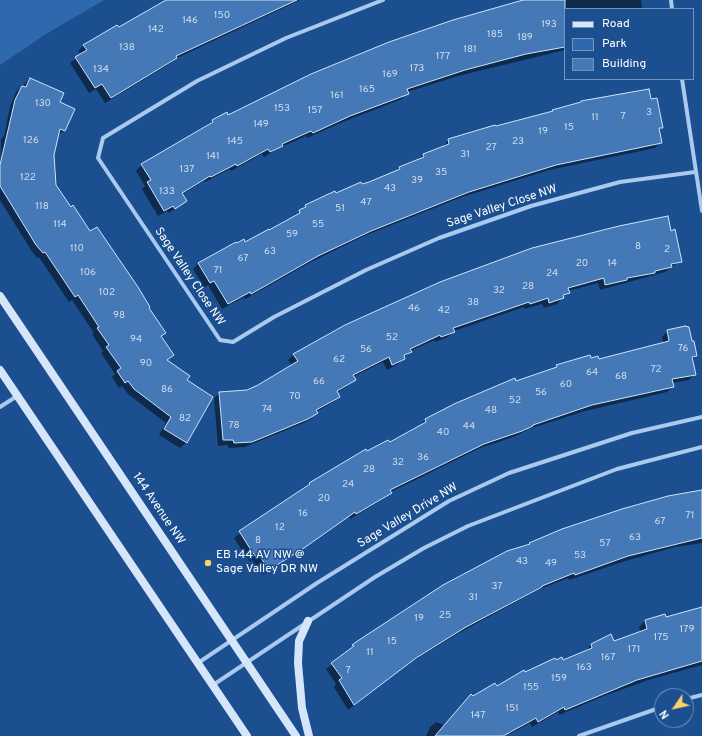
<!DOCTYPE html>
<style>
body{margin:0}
#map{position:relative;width:702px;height:736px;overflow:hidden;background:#1b4f8f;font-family:Overpass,sans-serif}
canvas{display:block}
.legend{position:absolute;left:564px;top:8px;width:130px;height:72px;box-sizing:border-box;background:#1b4f8f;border:1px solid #7695bc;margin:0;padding:5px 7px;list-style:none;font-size:12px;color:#fff}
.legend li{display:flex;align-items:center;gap:8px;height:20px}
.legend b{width:20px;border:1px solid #7695bc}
.north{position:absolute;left:654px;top:688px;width:40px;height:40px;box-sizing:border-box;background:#1b4f8f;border:1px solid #7695bc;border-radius:50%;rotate:236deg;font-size:11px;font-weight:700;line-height:16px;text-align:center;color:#fff}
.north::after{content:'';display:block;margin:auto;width:14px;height:18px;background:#ffd166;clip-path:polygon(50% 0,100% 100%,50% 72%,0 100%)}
</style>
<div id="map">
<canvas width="702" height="736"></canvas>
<ul class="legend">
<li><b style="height:5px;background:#d6e6fa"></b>Road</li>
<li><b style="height:11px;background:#2e69ad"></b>Park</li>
<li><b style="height:11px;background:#4478b7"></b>Building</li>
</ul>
<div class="north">N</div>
</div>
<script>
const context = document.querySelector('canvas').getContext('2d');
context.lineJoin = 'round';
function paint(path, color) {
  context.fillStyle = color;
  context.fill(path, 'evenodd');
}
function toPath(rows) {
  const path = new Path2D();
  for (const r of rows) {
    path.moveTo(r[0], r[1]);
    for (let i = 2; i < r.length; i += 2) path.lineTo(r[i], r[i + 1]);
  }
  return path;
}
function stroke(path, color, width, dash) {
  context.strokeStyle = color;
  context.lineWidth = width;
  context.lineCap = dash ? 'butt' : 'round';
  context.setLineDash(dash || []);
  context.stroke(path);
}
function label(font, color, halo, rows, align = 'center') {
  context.font = font + ' Overpass,sans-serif';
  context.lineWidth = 3;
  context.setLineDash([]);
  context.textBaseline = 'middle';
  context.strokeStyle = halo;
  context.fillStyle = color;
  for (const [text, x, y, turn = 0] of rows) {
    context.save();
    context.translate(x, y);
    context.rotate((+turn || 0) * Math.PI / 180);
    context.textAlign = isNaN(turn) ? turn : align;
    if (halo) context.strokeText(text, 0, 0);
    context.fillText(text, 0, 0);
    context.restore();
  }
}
paint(toPath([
 [0,0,104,0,46,34,0,65]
]), '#2e69ad');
paint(toPath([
 [174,0,300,0,175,59,171,63,105,103,96,89,89,93,70,63,81,55,78,51,84,45],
 [528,0,641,0,642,9,565,9,565,50,458,76,407,92,402,99,343,122,307,138,306,136,279,148,264,157,262,154,231,171,230,169,205,182,204,181,182,194,186,201,169,213,167,211,158,216,142,189,145,186,136,171,142,165,226,113,228,116],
 [30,79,58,102,74,109,64,131,57,136,53,155,55,185,70,208,148,308,165,333,161,337,173,355,167,361,185,381,212,397,186,443,180,448,159,435,166,423,128,394,122,386,119,388,112,377,115,374,101,353,103,351,92,334,94,333,72,300,69,302,39,257,37,258,31,250,0,200,1,139,4,136,10,107,16,92],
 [650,100,662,127,659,130,661,142,655,148,549,170,462,197,364,236,311,262,245,299,244,297,222,309,208,285,204,288,193,269,199,263,269,231,294,217,306,206,395,172,399,168,418,160,423,155,443,147,448,140,495,126,495,128,550,113,553,110,579,104,581,101],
 [670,232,680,261,665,272,600,290,598,283,568,291,557,304,544,308,542,304,524,309,524,307,454,331,448,337,435,342,435,340,410,351,398,364,387,370,383,362,353,377,355,380,349,385,337,393,339,397,333,402,316,412,311,419,301,424,245,447,228,448,228,445,218,446,214,398,220,393,247,391,259,386,292,366,288,360,294,354],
 [689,328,696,356,692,360,695,374,689,380,672,383,673,386,667,392,585,411,529,429,516,436,478,449,391,492,385,498,350,519,349,517,263,575,252,560,250,562,245,555,234,538,310,483,366,452,390,443,420,426,425,420,454,405,553,370,557,366,590,359,599,360,663,343,662,337,668,331],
 [702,490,702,543,675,547,622,562,569,580,568,578,538,590,459,633,409,663,348,710,334,687,336,684,326,669,348,652,356,642,530,543],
 [702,605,702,665,651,679,604,696,559,715,558,712,532,727,530,723,510,734,506,728,498,736,426,736,430,727,436,722,444,725,473,697,525,673,555,662,562,661,586,651,591,644,613,642,641,632,639,627,645,621,665,615,665,618,702,609]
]), '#0007');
const building = toPath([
 [166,0,297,0,176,56,177,58,111,98,102,84,95,88,75,57,87,50,83,45,117,25,119,27,166,0],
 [523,0,565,0,565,47,526,54,465,70,407,89,409,94,350,116,313,133,311,131,282,144,283,146,270,152,268,149,237,166,236,164,211,177,210,176,182,193,187,201,175,209,173,206,164,211,147,182,151,180,141,164,213,122,212,120,227,112,228,115,311,74,389,42,453,20,523,0],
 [30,78,64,93,60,102,75,109,65,131,60,129,54,155,56,185,71,207,73,205,90,231,97,227,138,287,150,307,149,308,166,333,161,336,174,355,167,360,190,376,187,380,213,397,187,443,164,429,171,417,134,389,128,381,125,383,117,371,121,368,106,347,109,345,97,328,99,327,78,295,75,297,45,252,43,253,36,245,0,186,0,165,15,100,22,86,26,87,30,78],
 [649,89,651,99,657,98,663,128,659,128,662,143,556,165,469,192,371,231,318,256,251,294,250,292,228,304,214,281,210,283,198,263,236,242,237,243,244,239,245,242,269,229,269,230,300,213,299,210,306,207,305,205,335,191,336,193,361,182,362,184,369,182,400,169,399,167,424,157,423,154,449,144,448,139,495,125,496,126,553,111,552,110,581,102,581,101,649,89],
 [668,216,671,231,675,229,682,262,671,264,672,267,655,271,655,273,627,278,627,280,605,285,604,278,568,288,570,293,563,295,564,298,549,303,548,298,530,304,529,302,453,328,455,332,441,337,440,335,410,349,412,352,404,355,405,359,392,365,389,357,353,375,356,380,337,391,340,397,316,410,318,413,308,419,252,442,234,443,233,440,223,440,219,392,247,390,258,385,298,361,293,354,345,325,440,282,532,248,619,226,668,216],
 [685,326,689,327,692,341,694,341,697,356,692,357,696,375,672,379,674,387,592,405,533,425,533,426,522,431,484,444,390,490,392,493,356,514,355,512,304,548,269,570,259,555,256,557,251,550,239,531,310,484,309,483,366,449,367,451,388,440,390,442,426,422,425,419,454,404,515,378,516,381,557,367,556,365,590,355,591,358,598,356,599,359,669,341,667,330,685,326],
 [702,490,702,538,628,556,575,575,574,573,542,586,542,587,466,627,416,658,354,705,339,680,342,678,331,663,354,646,352,645,356,642,443,585,507,551,530,544,529,543,562,529,622,509,668,496,702,490],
 [702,607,702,661,637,680,565,710,564,707,538,722,536,718,503,736,435,736,471,694,473,696,495,683,497,686,524,670,525,672,555,658,556,660,562,657,563,660,592,648,591,644,611,634,614,641,647,629,645,620,665,614,666,617,702,607]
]);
paint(building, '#4478b7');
stroke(building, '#cfe3fa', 1);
stroke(toPath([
 [383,0,286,38,197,81,103,138,98,158,220,340,233,342,274,317,366,270,439,238,531,206,620,182,695,172],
 [671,0,672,9],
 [682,79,702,211],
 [0,407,17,396],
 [198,663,317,583,449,501,509,473,632,433,702,417],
 [213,685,375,577,424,548,468,526,617,469,702,447],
 [686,699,702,695],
 [579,736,662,707]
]), '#a9c9ee', 4);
stroke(toPath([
 [0,296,296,736],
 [0,370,247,736],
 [308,621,299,641,298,663,302,708,309,736]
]), '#d6e6fa', 8);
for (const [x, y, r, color] of [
 [208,563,4,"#ffd166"]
]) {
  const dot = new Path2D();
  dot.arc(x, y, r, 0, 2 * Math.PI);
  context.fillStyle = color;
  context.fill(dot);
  stroke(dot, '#1b4f8f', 1.5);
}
label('10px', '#d0dded', null, [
 ["150",222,16],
 ["146",190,21],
 ["193",549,25],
 ["142",156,30],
 ["185",495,35],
 ["189",525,38],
 ["138",127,48],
 ["181",470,50],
 ["177",443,57],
 ["173",417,69],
 ["134",101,70],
 ["169",390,75],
 ["165",367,90],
 ["161",337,96],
 ["130",43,104],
 ["153",282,109],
 ["157",315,111],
 ["3",649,113],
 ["7",623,117],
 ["11",595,118],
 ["149",261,125],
 ["15",569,128],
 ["19",543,132],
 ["126",31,141],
 ["145",235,142],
 ["23",518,142],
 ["27",491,148],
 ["31",465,155],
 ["141",213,157],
 ["137",187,170],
 ["35",441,173],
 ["122",28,178],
 ["39",417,181],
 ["43",390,189],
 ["133",167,192],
 ["47",366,203],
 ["118",42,207],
 ["51",340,209],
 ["114",60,225],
 ["55",318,225],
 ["59",292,235],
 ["8",638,247],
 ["110",77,249],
 ["2",667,250],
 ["63",270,252],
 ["67",243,259],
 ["20",582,264],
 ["14",612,264],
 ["71",218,271],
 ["106",88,273],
 ["24",552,274],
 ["28",528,287],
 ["32",499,291],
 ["102",107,293],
 ["38",473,303],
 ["46",414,309],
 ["42",444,311],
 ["98",119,316],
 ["52",392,338],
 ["94",136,340],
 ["76",683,349],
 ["56",366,350],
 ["62",339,360],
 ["90",146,364],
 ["72",656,370],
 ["64",592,373],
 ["68",621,377],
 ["66",319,382],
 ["60",566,385],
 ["86",167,390],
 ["56",541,393],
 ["70",295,397],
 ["52",515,401],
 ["74",267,410],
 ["48",491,411],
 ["82",185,419],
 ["78",234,426],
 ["44",469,427],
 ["40",443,433],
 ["36",423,458],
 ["32",398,463],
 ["28",369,470],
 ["24",348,485],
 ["20",324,499],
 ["16",303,514],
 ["71",690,516],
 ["67",660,522],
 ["12",280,528],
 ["63",635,538],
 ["8",258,541],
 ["57",605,544],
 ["53",580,556],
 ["43",522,562],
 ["49",551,564],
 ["37",497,587],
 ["31",473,598],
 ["25",445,616],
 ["19",419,619],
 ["179",687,630],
 ["175",661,638],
 ["15",392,642],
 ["171",634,650],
 ["11",370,653],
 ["167",608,658],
 ["163",584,668],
 ["7",348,671],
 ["159",559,679],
 ["155",531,688],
 ["151",512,709],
 ["147",478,716]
]);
label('12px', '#fff', '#1b4f8f', [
 ["Sage Valley Close NW",502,207,-18],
 ["Sage Valley Close NW",189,277,56],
 ["144 Avenue NW",158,509,56],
 ["Sage Valley Drive NW",408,516,-31]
]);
label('12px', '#fff', '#1b4f8f', [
 ["EB 144 AV NW @",216,556],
 ["Sage Valley DR NW",216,570]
], 'left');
</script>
